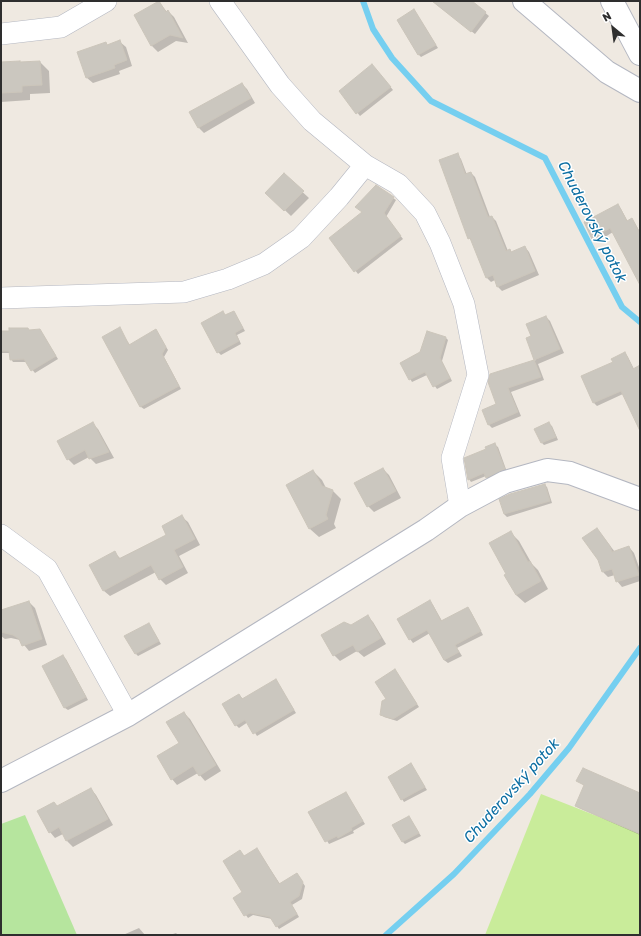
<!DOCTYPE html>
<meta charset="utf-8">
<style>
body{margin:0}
#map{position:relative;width:641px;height:936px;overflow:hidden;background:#efe9e1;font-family:Rubik,sans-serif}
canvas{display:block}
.frame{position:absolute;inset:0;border:2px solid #2e2e2e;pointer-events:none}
.north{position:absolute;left:593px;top:8px;width:40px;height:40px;-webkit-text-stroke:3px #fff;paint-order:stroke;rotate:331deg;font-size:11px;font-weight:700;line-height:16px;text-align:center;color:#2e2e2e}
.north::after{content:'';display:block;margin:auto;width:14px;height:18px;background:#2e2e2e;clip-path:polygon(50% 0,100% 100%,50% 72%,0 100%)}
</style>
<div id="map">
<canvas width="641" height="936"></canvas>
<div class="frame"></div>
<div class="north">N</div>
</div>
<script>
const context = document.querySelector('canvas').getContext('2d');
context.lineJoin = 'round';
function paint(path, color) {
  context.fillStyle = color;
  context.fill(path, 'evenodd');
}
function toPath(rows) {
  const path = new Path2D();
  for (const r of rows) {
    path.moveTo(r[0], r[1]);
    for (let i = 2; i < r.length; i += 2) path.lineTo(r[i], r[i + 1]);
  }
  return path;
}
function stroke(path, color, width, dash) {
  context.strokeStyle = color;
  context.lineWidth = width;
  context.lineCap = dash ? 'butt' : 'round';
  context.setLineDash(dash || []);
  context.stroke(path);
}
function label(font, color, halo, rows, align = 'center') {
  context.font = font + ' Rubik,sans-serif';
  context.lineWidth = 3;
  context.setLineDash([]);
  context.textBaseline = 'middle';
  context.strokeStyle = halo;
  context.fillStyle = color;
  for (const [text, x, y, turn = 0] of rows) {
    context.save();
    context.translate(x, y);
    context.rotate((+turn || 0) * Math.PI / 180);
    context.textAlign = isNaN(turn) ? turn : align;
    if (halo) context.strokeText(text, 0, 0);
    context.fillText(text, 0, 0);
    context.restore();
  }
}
paint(toPath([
 [25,815,77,935,1,935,1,824]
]), '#b6e59e');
paint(toPath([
 [541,794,640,833,640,935,485,935]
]), '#c9ec9a');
paint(toPath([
 [432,1,471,1,489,16,475,34],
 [159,2,167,12,168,11,174,17,188,43,176,41,158,52,152,46,135,16],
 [416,13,438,48,421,57,419,55],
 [120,42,126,47,132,66,119,71,120,74,93,83,87,78,108,46],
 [40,62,49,71,50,93,30,94,30,100,1,102,1,63],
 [375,68,393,90,360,116,340,91],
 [242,84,247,89,255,103,204,133,199,128,190,112],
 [457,154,461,159,467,175,471,173,475,177,490,217,492,217,496,221,508,251,510,250,512,253,525,247,529,252,539,275,502,291,498,287,495,280,491,282,487,278,473,242,469,238],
 [284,175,309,198,291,216,267,193],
 [393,198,396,200,386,217,403,239,358,274,330,238],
 [618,205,621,209,628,222,632,219,640,232,640,281,613,232,597,242,593,238],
 [234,312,245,331,237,335,241,344,221,355,218,352,223,313,226,316],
 [546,317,550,321,564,353,538,364,544,380,511,392,521,416,492,428,488,424,497,405,491,375,536,360,527,339,532,337],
 [28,329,30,331,42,333,58,359,35,373,26,362,13,362,11,359,10,353,1,353,1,332],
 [119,329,130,345,156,331,168,350,164,357,181,389,144,409,141,407,104,337],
 [446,338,448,340,442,361,452,381,437,389,427,375,412,382,401,363],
 [625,353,628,357,634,369,640,366,640,428,623,394,597,406,594,403,614,363],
 [92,423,98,429,114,458,96,464,89,457,74,465,68,459],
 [549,424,552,426,558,440,544,445,542,443,536,429],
 [495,445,498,447,507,472,489,480,486,476,471,482,469,479,487,450],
 [383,469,389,475,401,498,374,512,368,506],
 [313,471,322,480,326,488,333,491,341,499,334,524,336,528,319,537,310,529,287,485],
 [544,485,547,487,552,503,507,517,504,514,501,500],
 [182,517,188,522,200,545,179,556,188,573,166,585,160,579,156,572,110,596,104,591,91,566,115,553,120,558,167,535],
 [597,529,615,552,629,547,634,553,640,570,640,581,622,587,617,581,615,575,608,577,603,572,599,559],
 [511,533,519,541,532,564,538,570,548,589,525,603,516,595,508,574],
 [29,602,35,608,47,645,29,651,20,640,11,638,5,639,1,636,1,611],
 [430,602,433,605,442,621,468,609,471,612,483,635,457,648,462,656,448,663,444,660,430,633,413,643,410,639],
 [368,617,373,622,386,644,364,657,357,651,340,661,334,655,351,626],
 [149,624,161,644,138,656,136,654],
 [63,657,66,659,88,700,68,710,65,708,43,667],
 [397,673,419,707,397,721,384,717,381,714],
 [276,680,296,713,257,736,248,722,239,728,236,725,239,695,243,699],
 [184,713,190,719,221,771,205,781,198,773,177,785,172,779,180,744],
 [411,765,427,790,404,802,402,799],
 [578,781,640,794,640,835,579,808,576,806,585,786],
 [91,789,96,795,113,825,73,847,67,841,63,834,55,838,50,832,54,803,58,807],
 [346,793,365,824,353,831,354,833,329,844,310,813],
 [409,817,421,836,405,844,402,841],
 [257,849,280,884,299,877,305,886,302,899,292,905,299,917,279,929,272,919,253,915,248,918,234,898,244,892,240,851,244,856],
 [139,928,145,935,123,935],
 [176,933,178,935,170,935]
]), '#0003');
stroke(toPath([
 [363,1,373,29,392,58,431,101,545,158,622,307,640,322],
 [386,935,454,874,530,794,569,748,640,648]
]), '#75cff0', 6);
const building = toPath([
 [159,1,166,12,168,10,183,38,170,35,151,46,134,15,159,1],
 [432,1,472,1,486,12,471,32,432,1],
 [414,9,436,45,418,55,397,20,414,9],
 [120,40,127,60,114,65,115,68,86,78,77,52,106,42,107,45,120,40],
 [20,61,20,62,40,61,42,85,22,86,22,92,1,93,1,62,20,61],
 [372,64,391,87,356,114,339,91,372,64],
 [242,83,251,98,198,128,189,112,242,83],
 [458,153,465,174,471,172,488,217,492,216,506,251,510,249,511,252,525,246,535,271,497,287,493,275,486,278,470,238,468,239,439,160,458,153],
 [284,173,304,191,284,211,265,193,284,173],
 [376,185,394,197,384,213,401,236,354,272,329,238,362,212,355,207,376,185],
 [618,204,627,221,632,218,640,233,640,285,610,228,592,239,584,222,618,204],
 [223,311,225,315,234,311,243,328,235,333,239,341,217,353,201,323,223,311],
 [546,316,560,349,534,360,541,377,508,388,518,412,488,425,482,410,496,404,488,382,490,374,534,360,526,338,531,336,526,324,546,316],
 [120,327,129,345,156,329,166,347,162,354,179,386,140,407,102,337,120,327],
 [9,328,28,328,29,330,40,329,56,356,31,371,24,359,10,360,9,351,1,351,1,331,9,331,9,328],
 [427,331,446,337,440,358,450,378,433,387,425,372,409,380,400,363,420,352,427,331],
 [625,352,633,369,640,365,640,431,621,391,593,403,581,376,613,362,611,359,625,352],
 [93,422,109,452,89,459,85,450,67,460,57,441,93,422],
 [549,422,556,437,541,443,534,429,549,422],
 [495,443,505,469,486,478,484,473,468,480,464,458,486,449,485,447,495,443],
 [383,468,396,491,367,507,354,483,383,468],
 [313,470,322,486,333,490,326,515,328,519,309,529,286,485,313,470],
 [545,484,550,501,504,514,499,499,510,494,545,484],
 [182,515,195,539,174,550,183,567,159,580,151,565,103,591,89,565,115,551,119,559,166,535,162,526,182,515],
 [597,528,610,546,612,552,629,546,639,575,616,582,612,569,602,572,598,560,582,538,597,528],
 [511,531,528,562,530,561,541,581,516,595,504,575,506,574,489,543,511,531],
 [430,600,441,621,468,607,481,631,455,645,459,652,444,660,427,630,409,640,397,619,430,600],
 [29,601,42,639,22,646,19,639,13,635,1,632,1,610,29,601],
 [368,615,381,638,357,652,353,645,333,656,321,635,344,622,351,625,368,615],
 [149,623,159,641,135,654,124,636,149,623],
 [63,655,86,697,64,708,42,666,63,655],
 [395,669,417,704,393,719,380,715,382,701,386,699,375,682,395,669],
 [276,679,294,710,253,734,245,720,235,726,222,704,239,694,242,699,276,679],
 [184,712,216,765,199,776,193,766,171,780,157,756,179,743,166,722,184,712],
 [411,763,425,787,401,800,388,777,411,763],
 [583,768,640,793,640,834,575,806,584,785,576,781,583,768],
 [91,788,108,819,66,841,59,827,49,833,37,811,54,802,57,806,91,788],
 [346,792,363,821,351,828,352,830,338,838,337,836,325,842,308,812,346,792],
 [409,816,419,833,402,842,392,825,409,816],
 [257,848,279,884,297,873,303,882,299,896,290,902,297,914,276,927,270,917,250,913,244,916,233,898,242,892,223,861,240,850,244,856,257,848]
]);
paint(building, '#cbc7bf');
stroke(building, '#cbc5ba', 1);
const street = toPath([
 [220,1,280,85,312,121,365,165,398,184,425,213,440,243,464,304,478,375,452,458,460,506],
 [1,34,61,27,106,1],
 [1,298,184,292,228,279,264,264,301,238,339,197,365,165],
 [1,535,47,569,128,715]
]);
const secondary = toPath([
 [524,1,607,72,640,91],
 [612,1,640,54],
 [1,781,128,715,426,530,460,506,505,482,547,470,570,473,640,499]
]);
stroke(street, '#b4b7c1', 22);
stroke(secondary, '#b4b7c1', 24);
stroke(street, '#fff', 21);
stroke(secondary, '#fff', 22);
label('italic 15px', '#0d6fa3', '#fff', [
 ["Chuderovský potok",592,222,63],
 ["Chuderovský potok",512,791,-48]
]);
</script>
